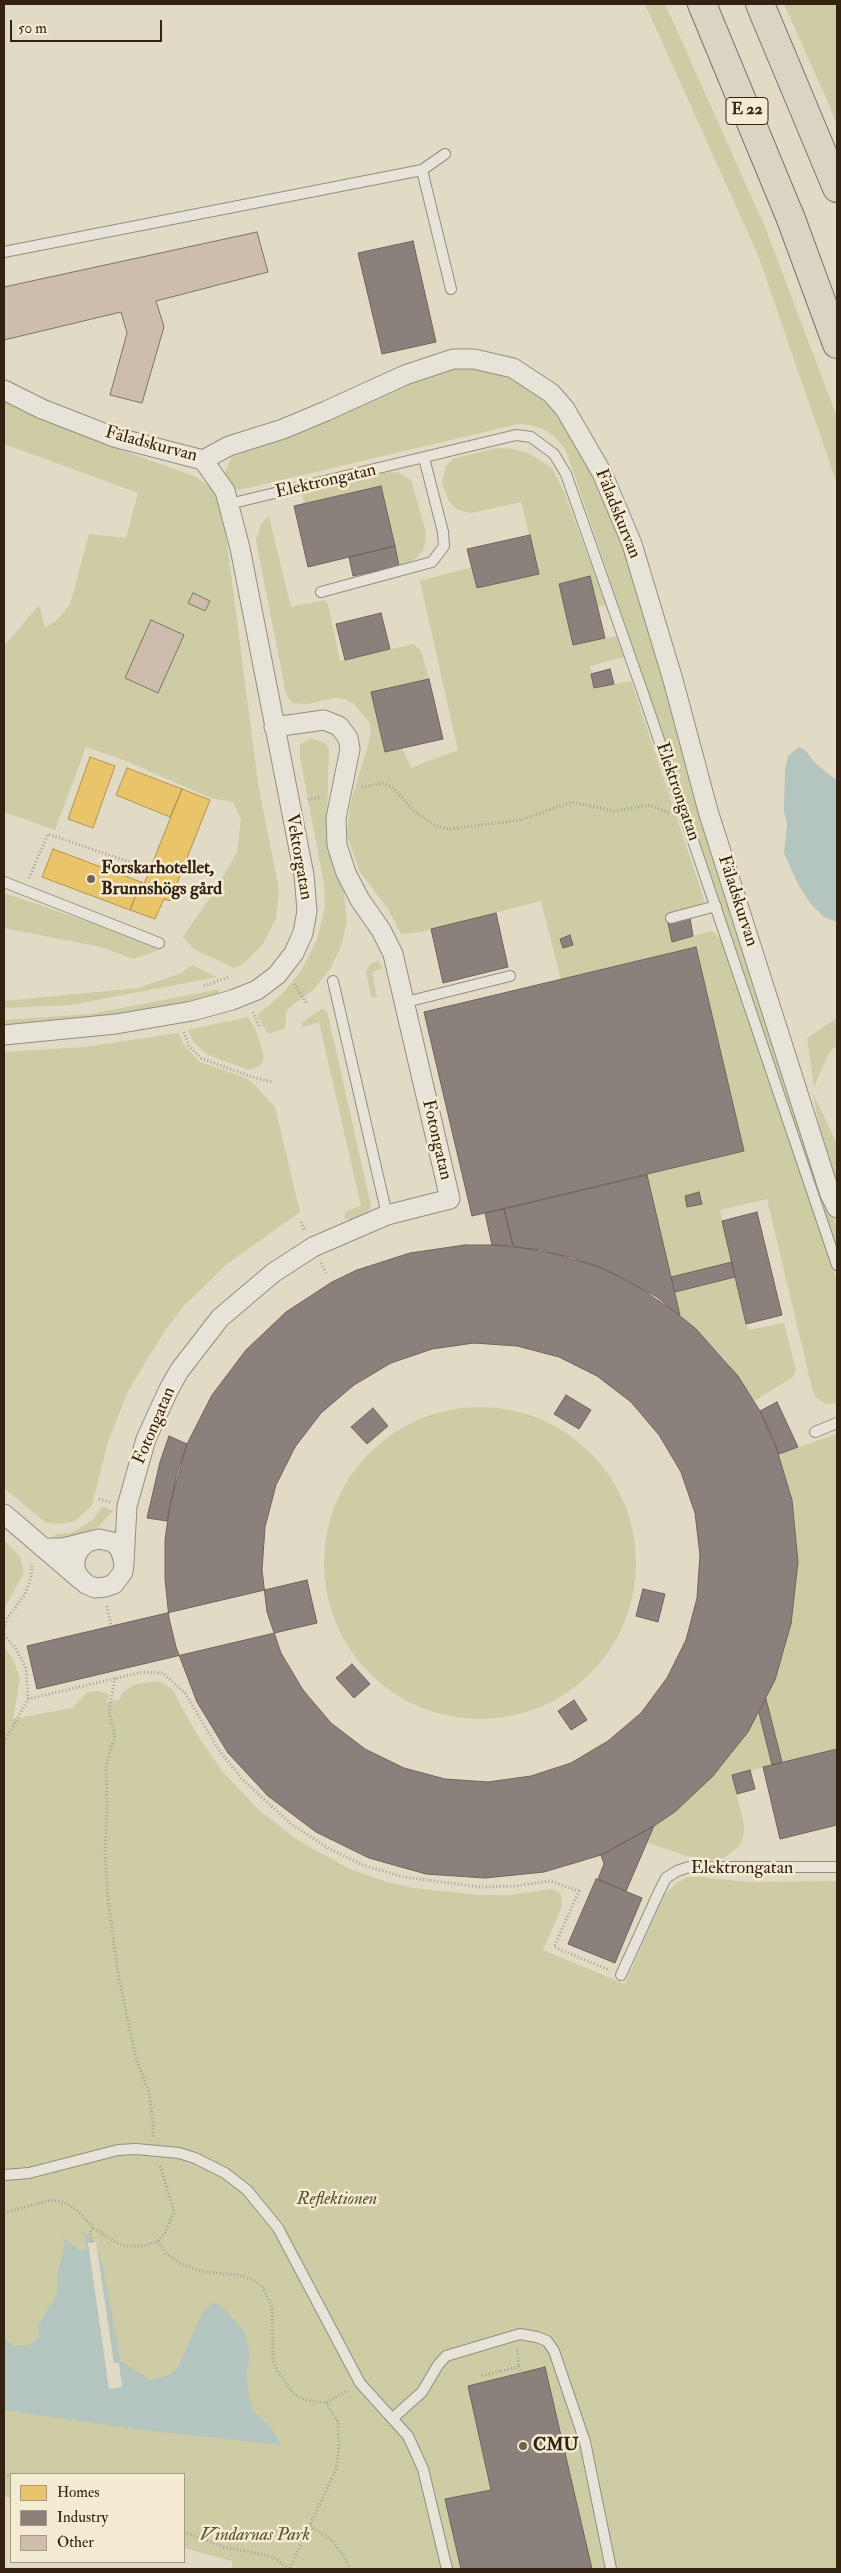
<!DOCTYPE html>
<meta charset="utf-8">
<style>
body{margin:0}
#map{position:relative;width:841px;height:2573px;overflow:hidden;background:#e1dac5;font-family:"IM FELL Double Pica",serif}
canvas{display:block}
.frame{position:absolute;inset:0;border:5px solid #332111;pointer-events:none}
.legend{position:absolute;left:10px;top:2473px;width:175px;height:90px;box-sizing:border-box;background:#f3ebd2;border:1px solid #a69a85;margin:0;padding:6px 9px;list-style:none;font-size:15px;color:#332111}
.legend li{display:flex;align-items:center;gap:10px;height:25px}
.legend b{width:25px;border:1px solid #a69a85}
.scale{position:absolute;left:10px;top:20px;width:152px;height:22px;box-sizing:border-box;border:2px solid #332111;border-top:0;padding-left:6px;font-size:15px;line-height:18px;white-space:nowrap;color:#332111;-webkit-text-stroke:4px #f3ebd2;paint-order:stroke}
</style>
<div id="map">
<canvas width="841" height="2573"></canvas>
<div class="frame"></div>
<ul class="legend">
<li><b style="height:14px;background:#e9c46a"></b>Homes</li>
<li><b style="height:14px;background:#8a817c"></b>Industry</li>
<li><b style="height:14px;background:#cebdad"></b>Other</li>
</ul>
<div class="scale">50 m</div>
</div>
<script>
const context = document.querySelector('canvas').getContext('2d');
context.lineJoin = 'round';
function paint(path, color) {
  context.fillStyle = color;
  context.fill(path, 'evenodd');
}
function toPath(rows) {
  const path = new Path2D();
  for (const r of rows) {
    if (r.length === 3) {
      path.moveTo(r[0] + r[2], r[1]);
      path.arc(r[0], r[1], r[2], 0, 2 * Math.PI);
      continue;
    }
    path.moveTo(r[0], r[1]);
    for (let i = 2; i < r.length; i += 2) path.lineTo(r[i], r[i + 1]);
  }
  return path;
}
function stroke(path, color, width, dash) {
  context.strokeStyle = color;
  context.lineWidth = width;
  context.lineCap = dash ? 'butt' : 'round';
  context.setLineDash(dash || []);
  context.stroke(path);
}
function label(font, color, halo, rows, align = 'center') {
  context.font = font + ' "IM FELL Double Pica",serif';
  context.lineWidth = 5;
  context.setLineDash([]);
  context.textBaseline = 'middle';
  context.strokeStyle = halo;
  context.fillStyle = color;
  for (const [text, x, y, turn = 0] of rows) {
    context.save();
    context.translate(x, y);
    context.rotate((+turn || 0) * Math.PI / 180);
    context.textAlign = isNaN(turn) ? turn : align;
    if (halo) context.strokeText(text, 0, 0);
    context.fillText(text, 0, 0);
    context.restore();
  }
}
paint(toPath([
 [645,4,665,4,765,227,837,417,837,484,758,255],
 [784,4,837,4,837,127,830,107],
 [480,367,501,372,519,383,540,397,559,416,595,476,636,574,667,684,676,729,707,817,831,1213,837,1227,837,1247,572,468,566,451,557,439,546,430,531,425,518,424,248,488,236,490,229,482,225,472,232,457,370,402,438,370],
 [4,402,99,442,196,477,212,489,218,498,226,536,258,783,279,891,276,918,263,944,243,964,234,968,194,949,183,937,216,889,237,852,241,820,233,802,211,798,126,761,86,747,55,830,4,812,4,646,39,605,45,628,57,620,70,605,89,534,126,538,138,493,4,444],
 [497,448,514,449,528,453,552,468,564,492,606,605,598,607,590,577,559,584,573,645,616,636,624,657,590,666,594,688,631,681,703,896,704,902,701,905,666,915,672,941,712,931,721,940,837,1281,837,1403,825,1404,816,1397,813,1392,767,1199,720,1210,732,1262,671,1277,647,1175,744,1151,696,947,561,980,541,901,420,932,401,934,388,909,360,872,347,835,350,804,369,742,371,731,369,722,354,704,345,699,335,698,307,704,292,703,286,694,256,540,261,525,266,518,269,517,291,607,324,600,328,604,340,661,414,644,421,651,429,679,371,693,385,752,402,748,411,768,458,750,420,581,472,567,477,588,539,574,521,502,472,513,465,512,456,509,449,501,442,483,446,466,452,459],
 [390,472,398,472,411,480,426,533,424,549,418,556,411,562,399,566,380,486,304,504,302,492],
 [310,738,325,743,329,749,326,838,343,887,347,920,341,947,330,969,314,989,289,1008,286,1013,285,1028,268,1034,257,1015,281,995,301,971,317,940,325,906,324,884,300,757,300,745],
 [4,893,139,939,159,950,133,959,101,947,4,928],
 [378,961,383,968,372,972,377,997,371,997,366,972,371,963],
 [192,965,217,977,71,1005,4,1008,4,1001,138,988,181,973],
 [220,989,218,995,197,1002,137,1014,4,1027,4,1020,91,1014],
 [322,1009,327,1011,371,1206,366,1215,355,1221,344,1218,346,1211,361,1206,319,1022,303,1027,301,1023],
 [248,1017,255,1028,264,1056,261,1065,249,1070,208,1055,194,1043,188,1030],
 [837,1018,837,1045,829,1052,814,1087,807,1038],
 [178,1033,184,1045,200,1062,241,1076,252,1082,275,1107,300,1212,227,1264,183,1307,164,1332,128,1391,108,1442,92,1505,75,1521,60,1524,45,1522,4,1488,4,1052,85,1047],
 [812,1091,837,1144,837,1184,830,1176],
 [735,1277,748,1330,784,1323,796,1370,793,1377,754,1401,725,1359,680,1315,675,1292],
 [480,1563,156],
 [837,1434,837,1749,782,1762,766,1699,785,1649,791,1624,798,1562,792,1500,779,1454],
 [102,1506,113,1511,99,1526,91,1532,65,1539,54,1537,55,1534,71,1533,93,1520],
 [4,1540,20,1557,24,1573,4,1609],
 [4,1647,13,1659,20,1679,13,1719,72,1708,88,1692,100,1691,105,1693,110,1696,106,1702,119,1700,124,1691,136,1684,156,1681,163,1683,172,1689,196,1733,222,1771,259,1810,299,1841,348,1868,383,1881,413,1888,478,1895,510,1895,552,1889,557,1891,561,1895,562,1906,543,1950,625,1984,664,1895,678,1882,688,1877,700,1877,747,1882,837,1881,837,2569,232,2569,232,2561,184,2548,184,2474,11,2474,11,2498,4,2496],
 [759,1713,772,1765,732,1775,744,1825,744,1834,740,1845,724,1858,715,1860,686,1856,647,1842,654,1826,676,1811,713,1776,731,1756]
]), '#cdcca5');
paint(toPath([
 [799,747,805,750,815,763,837,781,837,922,824,917,811,904,799,886,784,853,787,824,784,811,785,770,788,756],
 [84,2230,86,2234,94,2242,102,2264,121,2361,150,2380,170,2375,177,2369,203,2312,213,2303,222,2306,245,2332,250,2357,246,2371,248,2393,253,2410,272,2429,281,2445,135,2429,4,2410,4,2338,13,2346,29,2345,39,2337,38,2326,57,2294,58,2271,65,2244,62,2237,80,2250,87,2250]
]), '#b4c4be');
paint(toPath([
 [96,2242,114,2363,119,2363,122,2387,109,2389,88,2243]
]), '#e1dac5');
const homes = toPath([
 [90,757,115,766,93,828,68,819,90,757],
 [127,768,182,789,170,817,116,795,127,768],
 [182,789,210,800,170,901,164,899,155,919,130,910,141,882,144,884,182,789],
 [53,849,141,882,130,910,42,877,53,849]
]);
paint(homes, '#e9c46a');
stroke(homes, '#b2934f', 1);
const industry = toPath([
 [413,241,436,342,382,354,358,253,413,241],
 [381,486,395,546,308,567,294,506,381,486],
 [530,535,539,574,477,588,467,549,530,535],
 [395,546,399,566,353,576,349,557,395,546],
 [590,576,605,638,573,645,559,584,590,576],
 [381,613,390,649,345,660,336,624,381,613],
 [610,669,614,684,594,688,591,674,610,669],
 [429,679,443,739,385,752,371,692,429,679],
 [496,913,508,967,443,983,431,929,496,913],
 [690,918,693,936,672,942,668,923,690,918],
 [570,935,573,945,563,948,560,939,570,935],
 [696,947,744,1151,472,1216,424,1012,696,947],
 [647,1175,680,1315,629,1281,602,1268,571,1257,513,1246,504,1209,647,1175],
 [699,1192,702,1204,687,1207,685,1196,699,1192],
 [504,1209,513,1246,492,1245,485,1213,504,1209],
 [757,1212,782,1315,746,1324,722,1221,757,1212],
 [465,1245,492,1245,542,1250,602,1268,657,1297,696,1329,738,1376,760,1411,774,1440,792,1500,798,1562,791,1624,775,1680,748,1732,713,1776,676,1811,654,1826,601,1855,544,1872,485,1878,426,1874,369,1858,316,1832,268,1796,228,1753,197,1702,176,1647,169,1618,165,1579,165,1540,170,1504,187,1444,212,1395,246,1350,286,1312,332,1282,357,1270,410,1253,465,1245],
 [474,1343,517,1346,559,1357,597,1376,631,1402,659,1435,681,1472,695,1513,700,1555,697,1598,686,1640,667,1678,641,1713,608,1741,571,1763,531,1776,488,1782,445,1779,404,1768,365,1749,331,1723,303,1690,281,1653,267,1612,262,1570,265,1527,276,1485,295,1447,321,1413,354,1385,391,1363,432,1349,474,1343],
 [732,1262,735,1277,675,1292,671,1277,732,1262],
 [566,1395,591,1410,579,1429,554,1414,566,1395],
 [777,1402,798,1447,779,1454,760,1411,777,1402],
 [373,1408,388,1426,367,1444,351,1427,373,1408],
 [169,1436,187,1444,177,1473,167,1521,147,1518,160,1462,169,1436],
 [307,1580,317,1623,37,1689,27,1646,307,1580],
 [643,1589,665,1594,658,1622,636,1616,643,1589],
 [352,1664,370,1684,354,1698,336,1678,352,1664],
 [766,1699,782,1762,772,1765,759,1713,766,1699],
 [574,1700,587,1720,571,1730,558,1711,574,1700],
 [837,1749,837,1825,780,1839,763,1767,837,1749],
 [750,1770,755,1789,737,1794,732,1775,750,1770],
 [654,1826,626,1891,598,1879,604,1864,601,1855,654,1826],
 [596,1879,642,1898,615,1963,568,1944,596,1879],
 [545,2367,592,2569,461,2569,445,2499,491,2490,468,2386,545,2367]
]);
paint(industry, '#8a817c');
stroke(industry, '#70645c', 1);
const building = toPath([
 [257,232,268,272,156,301,164,327,142,403,110,395,127,333,121,312,4,340,4,287,257,232],
 [193,593,210,601,205,611,188,603,193,593],
 [151,620,184,635,158,693,125,678,151,620]
]);
paint(building, '#cebdad');
stroke(building, '#7b7568', 1);
const lane = toPath([
 [422,170,451,289],
 [4,252,422,170,445,154],
 [229,504,516,435,531,437,554,454,566,474,644,696,837,1265],
 [321,592,432,562,444,546,443,532,424,458],
 [4,882,159,943],
 [671,918,716,906],
 [333,981,387,1215],
 [406,1002,510,976],
 [815,1432,837,1423],
 [621,1975,658,1894,666,1878,677,1871,689,1867,837,1867],
 [4,2175,29,2173,118,2150,136,2149,179,2153,195,2158,225,2173,247,2190,278,2228,360,2383,408,2436,423,2469,447,2569],
 [393,2418,422,2392,438,2365,446,2356,520,2334,537,2337,547,2341,554,2351,585,2442,611,2569]
]);
const street = toPath([
 [4,390,42,409,114,437,203,460,229,446,283,429,326,411,405,375,453,359,474,359,513,368,551,393,565,409,602,473,632,544,673,680,708,811,830,1194,837,1208],
 [4,1035,116,1024,192,1011,232,1000,257,990,277,975,294,953,303,933,307,911,304,875,240,548,225,491,203,460],
 [4,1514,81,1580],
 [43,1548,63,1548,99,1539,113,1542,120,1549,124,1563,123,1572,114,1584,105,1587,95,1588,86,1584,79,1577,75,1569,75,1559,79,1550,86,1543],
 [124,1563,127,1506,146,1439,168,1391,179,1371,220,1318,273,1273,313,1247,387,1215,450,1199,393,954,381,930,360,900,346,873,337,845,336,818,350,749,348,738,339,726,324,720,274,727]
]);
const highway = toPath([
 [702,4,791,219,837,344],
 [760,4,837,188]
]);
stroke(lane, '#948e80', 12);
stroke(street, '#948e80', 21);
stroke(highway, '#7b7568', 30);
stroke(toPath([
 [362,787,384,783,395,790,415,812,436,826,450,829,520,820,572,802,614,811,650,805,669,813],
 [308,800,322,797],
 [29,878,48,834,132,863],
 [294,984,307,1004],
 [204,986,229,977],
 [253,1012,259,1026],
 [184,1032,189,1046,201,1058,252,1077,273,1082],
 [301,1222,305,1231],
 [321,1263,326,1273],
 [99,1499,110,1502],
 [107,1606,111,1626],
 [115,1678,109,1711,115,1736,106,1765,107,1808,105,1854,108,1899,118,1974,136,2059,149,2092,153,2123,153,2138],
 [28,1699,143,1672,163,1673,185,1693,219,1750,242,1779,290,1823,328,1848,363,1865,404,1877,480,1887,514,1886,550,1881,579,1891,554,1947,609,1970],
 [4,1742,28,1699,26,1668,16,1649,4,1635,4,1629,7,1619,25,1594,31,1578,32,1563],
 [4,2211,11,2211,50,2200,64,2202,79,2212,93,2228,117,2243,126,2246,144,2246,158,2241,165,2233,174,2212,160,2165],
 [158,2241,166,2254,181,2264,204,2272,239,2275,251,2279,262,2286,272,2307,273,2361,278,2372,294,2394,305,2400,326,2403,348,2390],
 [92,2242,90,2233,93,2228],
 [517,2350,519,2367],
 [501,2371,519,2367,521,2373],
 [482,2376,501,2371],
 [4,2475,11,2476],
 [310,2526,333,2541,346,2560,350,2569],
 [184,2532,224,2547,271,2556,290,2569],
 [290,2568,336,2469,339,2449,338,2422,326,2403]
]), '#a6a198', 3, [1, 2.5]);
stroke(lane, '#e7e3d9', 10);
stroke(street, '#e7e3d9', 19);
stroke(highway, '#dbd4c4', 28);
for (const [x, y, r, color] of [
 [91,879,5,"#706250"],
 [523,2446,5,"#706250"]
]) {
  const dot = new Path2D();
  dot.arc(x, y, r, 0, 2 * Math.PI);
  context.fillStyle = color;
  context.fill(dot);
  stroke(dot, '#f3ebd2', 2);
}
for (const [x, y, w] of [
 [747,111,42]
]) {
  const box = new Path2D();
  box.roundRect(x - w / 2, y - 13.5, w, 27, 4);
  context.fillStyle = '#f3ebd2';
  context.fill(box);
  stroke(box, '#332111', 1);
}
label('bold 16px', '#332111', null, [
 ["E 22",747,111]
]);
label('18px', '#332111', '#f3ebd2', [
 ["Fäladskurvan",151,445,15],
 ["Elektrongatan",326,482,-13],
 ["Fäladskurvan",617,514,68],
 ["Elektrongatan",677,792,71],
 ["Vektorgatan",298,857,80],
 ["Fäladskurvan",737,901,72],
 ["Fotongatan",436,1140,77],
 ["Fotongatan",155,1426,-67],
 ["Elektrongatan",742,1869]
]);
label('bold 18px', '#332111', '#f3ebd2', [
 ["Forskarhotellet,",101,869],
 ["Brunnshögs gård",101,890],
 ["CMU",533,2446]
], 'left');
label('italic 18px', '#5c5136', '#f3ebd2', [
 ["Reflektionen",337,2200],
 ["Vindarnas Park",255,2536]
]);
</script>
